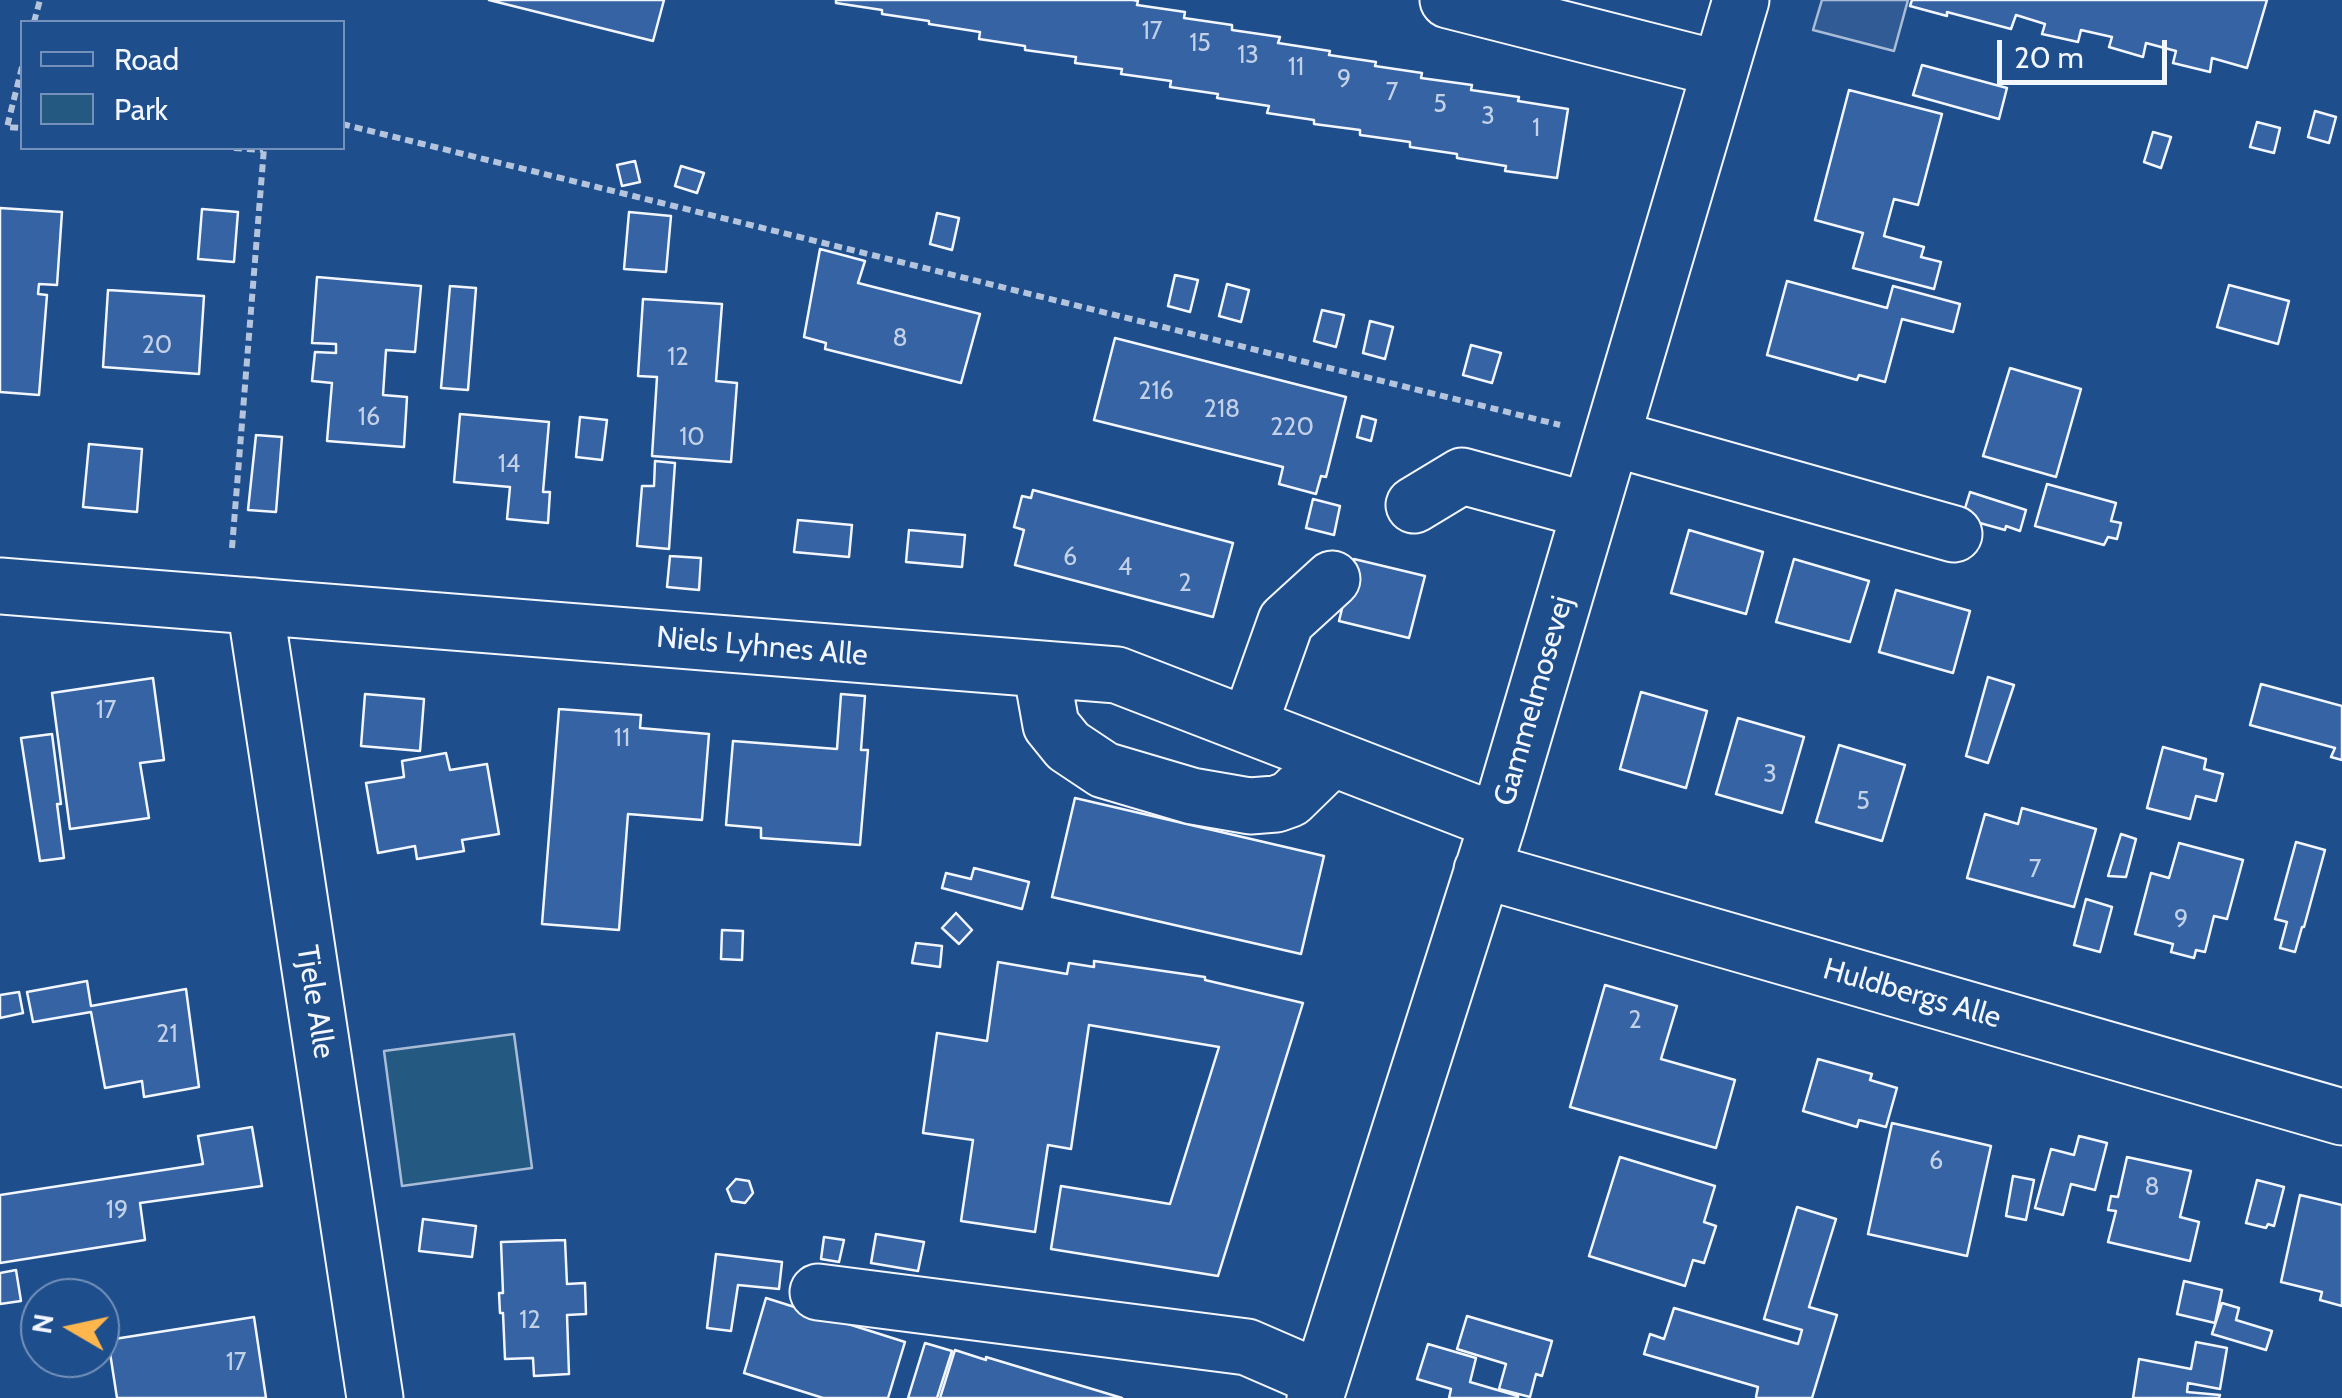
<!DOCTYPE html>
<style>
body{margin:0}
#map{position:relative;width:2342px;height:1398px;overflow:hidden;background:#1f4e8c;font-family:Cabin,sans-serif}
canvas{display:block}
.legend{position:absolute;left:20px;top:20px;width:325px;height:130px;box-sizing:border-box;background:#1f4e8c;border:2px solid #7391ba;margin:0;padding:12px 18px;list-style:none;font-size:30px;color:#f2f6ff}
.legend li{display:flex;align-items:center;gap:20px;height:50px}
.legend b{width:50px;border:2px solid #7391ba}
.north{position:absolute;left:20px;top:1278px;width:100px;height:100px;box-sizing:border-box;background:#1f4e8c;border:2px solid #7391ba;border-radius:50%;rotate:279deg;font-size:28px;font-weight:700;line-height:40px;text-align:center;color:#f2f6ff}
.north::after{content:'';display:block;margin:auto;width:35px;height:45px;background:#ffb74d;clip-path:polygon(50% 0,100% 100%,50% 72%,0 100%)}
.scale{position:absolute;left:1997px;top:40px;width:170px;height:45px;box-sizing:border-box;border:5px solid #f2f6ff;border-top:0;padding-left:12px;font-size:30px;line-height:35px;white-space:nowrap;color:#f2f6ff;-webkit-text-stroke:8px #1f4e8c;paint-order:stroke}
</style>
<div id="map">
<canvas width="2342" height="1398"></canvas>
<ul class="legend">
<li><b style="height:12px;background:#1f4e8c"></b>Road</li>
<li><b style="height:28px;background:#245a82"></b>Park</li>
</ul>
<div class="north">N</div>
<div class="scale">20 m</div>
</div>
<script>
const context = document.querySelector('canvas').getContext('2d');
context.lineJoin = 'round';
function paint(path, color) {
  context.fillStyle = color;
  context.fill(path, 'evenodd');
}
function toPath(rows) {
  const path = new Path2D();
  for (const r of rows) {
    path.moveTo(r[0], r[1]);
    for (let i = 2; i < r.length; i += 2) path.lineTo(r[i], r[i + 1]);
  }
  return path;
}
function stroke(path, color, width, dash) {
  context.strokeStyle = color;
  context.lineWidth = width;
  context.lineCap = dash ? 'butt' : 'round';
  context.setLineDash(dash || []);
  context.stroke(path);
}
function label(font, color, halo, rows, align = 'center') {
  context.font = font + ' Cabin,sans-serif';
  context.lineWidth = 8;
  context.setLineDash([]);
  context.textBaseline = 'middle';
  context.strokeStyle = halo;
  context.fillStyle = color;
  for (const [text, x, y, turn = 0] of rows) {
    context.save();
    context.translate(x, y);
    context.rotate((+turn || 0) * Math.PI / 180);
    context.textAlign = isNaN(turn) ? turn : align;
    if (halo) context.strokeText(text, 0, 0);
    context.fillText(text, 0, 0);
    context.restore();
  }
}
const green = toPath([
 [514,1034,532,1168,402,1186,384,1051,514,1034]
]);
paint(green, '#245a82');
stroke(green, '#a8bbd7', 2.5);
const parking = toPath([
 [1822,0,1908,0,1894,51,1813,30,1822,0]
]);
paint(parking, '#305b95');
stroke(parking, '#a8bbd7', 2.5);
const building = toPath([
 [489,0,664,0,653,41,489,0],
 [836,0,1133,0,1138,1,1137,5,1185,12,1184,18,1232,25,1232,30,1280,37,1278,43,1330,51,1329,55,1376,62,1375,66,1422,73,1421,78,1472,85,1471,90,1519,97,1518,101,1568,109,1557,178,1505,171,1506,166,1457,158,1457,154,1410,147,1410,142,1360,135,1360,130,1314,124,1314,120,1267,113,1269,106,1217,98,1218,94,1170,87,1171,81,1121,74,1122,69,1075,63,1076,57,1025,50,1025,46,979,39,980,32,929,24,929,21,882,14,882,10,836,3,836,0],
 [1912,0,2267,0,2247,68,2212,58,2210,72,2173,63,2176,51,2146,43,2143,57,2109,47,2112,37,2081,30,2078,42,2042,34,2045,24,2016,15,2011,29,1947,12,1947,16,1910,6,1912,0],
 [1922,65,2007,88,1999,119,1913,95,1922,65],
 [1849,90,1942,114,1918,205,1894,199,1884,236,1924,247,1921,257,1941,262,1934,289,1853,268,1863,233,1815,220,1849,90],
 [2315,111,2336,117,2329,143,2308,137,2315,111],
 [2257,122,2280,128,2274,153,2250,147,2257,122],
 [2153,132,2171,137,2161,168,2144,162,2153,132],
 [635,161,640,182,622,186,617,165,635,161],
 [681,166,704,173,697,193,675,186,681,166],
 [0,208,62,212,57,285,39,284,38,294,47,295,39,395,0,392,0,208],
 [202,209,238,212,234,262,198,259,202,209],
 [629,212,671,216,666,272,624,269,629,212],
 [937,213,959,218,952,250,930,244,937,213],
 [820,249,865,261,858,283,980,314,961,383,825,349,826,343,804,337,820,249],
 [1175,275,1198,280,1190,312,1168,306,1175,275],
 [317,277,421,286,415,352,386,350,383,395,407,397,404,447,327,441,332,383,312,381,315,352,336,353,336,344,312,343,317,277],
 [1787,281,1887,308,1893,286,1960,304,1953,332,1902,319,1885,382,1859,375,1857,380,1767,355,1787,281],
 [1227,284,1249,290,1241,322,1219,316,1227,284],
 [2229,285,2289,301,2278,344,2217,327,2229,285],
 [450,286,476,288,468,390,441,388,450,286],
 [108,290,204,296,199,374,103,367,108,290],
 [643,299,722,304,716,381,737,383,731,462,652,456,657,377,638,376,643,299],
 [1322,310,1344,315,1336,347,1314,341,1322,310],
 [1370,321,1393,327,1385,359,1363,353,1370,321],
 [1115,338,1346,397,1326,477,1321,476,1316,494,1279,484,1283,467,1094,420,1115,338],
 [1471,345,1501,353,1492,383,1463,375,1471,345],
 [2010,368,2081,389,2056,477,1983,456,2010,368],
 [460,414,549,422,543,492,550,492,548,523,507,519,510,487,454,482,460,414],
 [1362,416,1376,420,1371,441,1357,437,1362,416],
 [580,417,607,420,602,460,576,457,580,417],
 [256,435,282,437,276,512,248,510,256,435],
 [89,444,142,449,137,512,83,507,89,444],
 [655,461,675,463,669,549,637,546,642,486,654,486,655,461],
 [2047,484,2116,503,2111,521,2121,523,2117,539,2108,537,2104,545,2035,526,2047,484],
 [1033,490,1233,543,1213,617,1015,565,1024,530,1014,527,1022,496,1031,498,1033,490],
 [1970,492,2026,510,2020,531,2006,526,2005,530,1962,518,1970,492],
 [1313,499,1340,506,1334,535,1306,528,1313,499],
 [798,520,852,525,849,557,794,552,798,520],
 [909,530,965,535,962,567,906,562,909,530],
 [1689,530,1763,552,1746,614,1671,593,1689,530],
 [670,556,701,558,699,590,667,587,670,556],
 [1354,559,1425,576,1409,638,1339,621,1354,559],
 [1794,559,1869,581,1850,642,1776,622,1794,559],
 [1896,590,1970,611,1953,673,1879,652,1896,590],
 [1988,677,2014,685,1988,763,1966,756,1988,677],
 [153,678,164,760,140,763,149,818,70,829,52,693,153,678],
 [2261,684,2342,706,2342,760,2331,757,2335,748,2250,725,2261,684],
 [1641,692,1707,711,1686,788,1620,769,1641,692],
 [365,694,424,699,420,751,361,746,365,694],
 [841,694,865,696,861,750,868,750,860,845,761,838,761,828,726,825,733,741,837,749,841,694],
 [559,709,641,715,640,728,709,734,702,820,628,814,619,930,542,924,559,709],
 [1738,718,1804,737,1782,813,1716,794,1738,718],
 [52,734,61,804,57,804,64,858,40,861,21,738,52,734],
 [1839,745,1905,765,1882,841,1816,822,1839,745],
 [2163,747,2206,759,2204,769,2223,774,2216,801,2196,796,2190,819,2147,808,2163,747],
 [446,753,450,770,487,764,499,834,462,840,464,851,417,859,415,846,378,853,366,783,404,777,402,761,446,753],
 [1075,798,1324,856,1301,954,1052,897,1075,798],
 [2022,808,2096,829,2074,907,1967,878,1985,814,2018,824,2022,808],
 [2121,834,2136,839,2126,877,2108,876,2121,834],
 [2296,842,2325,850,2304,927,2302,927,2295,952,2280,948,2287,922,2275,919,2296,842],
 [2179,843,2243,860,2227,919,2214,916,2205,952,2196,950,2194,958,2171,952,2173,944,2135,934,2151,873,2169,878,2179,843],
 [974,868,1029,882,1022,909,942,888,946,873,971,879,974,868],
 [2086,899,2112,907,2100,952,2074,945,2086,899],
 [956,913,972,930,959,944,942,928,956,913],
 [722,930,743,931,742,960,721,959,722,930],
 [916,943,942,946,940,967,912,963,916,943],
 [1094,961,1205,977,1205,980,1303,1003,1218,1276,1051,1249,1061,1186,1170,1204,1219,1047,1089,1025,1071,1149,1048,1145,1035,1232,961,1221,973,1140,923,1133,937,1033,987,1041,998,962,1067,974,1069,963,1094,967,1094,961],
 [87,981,91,1006,186,989,199,1087,144,1097,142,1081,105,1088,91,1012,33,1022,27,992,87,981],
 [1605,985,1677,1006,1661,1059,1735,1080,1716,1148,1570,1107,1605,985],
 [19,992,23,1013,0,1018,0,995,19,992],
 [1818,1059,1872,1074,1870,1080,1897,1088,1886,1127,1859,1120,1857,1127,1803,1111,1818,1059],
 [1892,1123,1991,1146,1967,1256,1868,1234,1892,1123],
 [252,1127,262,1186,140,1203,145,1240,0,1263,0,1195,203,1164,198,1136,252,1127],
 [2079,1136,2107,1143,2095,1190,2071,1184,2063,1215,2035,1208,2051,1149,2074,1155,2079,1136],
 [1620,1157,1715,1186,1704,1222,1716,1226,1704,1263,1693,1260,1685,1286,1589,1256,1620,1157],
 [2127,1157,2191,1171,2180,1217,2199,1222,2190,1261,2108,1242,2116,1211,2108,1210,2111,1196,2118,1197,2127,1157],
 [2013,1176,2034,1180,2026,1220,2006,1216,2013,1176],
 [736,1179,749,1181,753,1193,745,1203,732,1201,727,1189,736,1179],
 [2257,1180,2284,1187,2274,1226,2268,1224,2266,1228,2246,1223,2257,1180],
 [2300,1195,2342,1205,2342,1306,2320,1300,2322,1292,2281,1282,2300,1195],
 [1797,1207,1836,1219,1809,1307,1837,1315,1812,1398,1758,1398,1756,1397,1758,1387,1644,1354,1650,1334,1664,1339,1674,1308,1798,1344,1802,1330,1764,1319,1797,1207],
 [423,1219,476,1226,472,1257,419,1251,423,1219],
 [876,1234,924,1242,918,1271,871,1263,876,1234],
 [824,1237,844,1240,839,1262,821,1259,824,1237],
 [565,1240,567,1284,585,1283,586,1314,567,1315,569,1374,534,1376,533,1358,505,1359,503,1313,500,1313,499,1293,503,1293,501,1242,565,1240],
 [716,1254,782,1262,779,1289,738,1285,731,1331,707,1328,716,1254],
 [16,1270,21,1301,0,1304,0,1273,16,1270],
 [2184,1281,2222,1290,2215,1323,2177,1314,2184,1281],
 [766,1298,905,1342,888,1398,823,1398,744,1373,766,1298],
 [2222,1303,2239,1308,2236,1320,2272,1331,2266,1350,2212,1334,2222,1303],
 [1467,1316,1552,1341,1542,1376,1536,1374,1530,1397,1499,1389,1506,1364,1457,1349,1467,1316],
 [254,1317,266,1398,117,1398,108,1340,254,1317],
 [2196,1342,2227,1348,2220,1389,2188,1383,2187,1392,2220,1395,2219,1398,2133,1398,2139,1359,2191,1369,2196,1342],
 [925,1343,952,1351,937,1398,908,1398,925,1343],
 [1428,1344,1476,1358,1470,1382,1518,1396,1518,1398,1449,1398,1451,1389,1417,1379,1428,1344],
 [955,1350,986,1360,986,1357,1122,1398,940,1398,955,1350]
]);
paint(building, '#3563a3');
stroke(building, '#f2f6ff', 2.5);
const minor = toPath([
 [1448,0,1720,69],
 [1612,438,1954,534],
 [1414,505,1462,476,1590,511],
 [0,586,1117,675,1498,822],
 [255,606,375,1398],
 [1041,669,1051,725,1068,746,1104,770,1192,796,1250,806,1276,804,1290,799,1332,758],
 [1249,725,1286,621,1332,579],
 [1482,870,2342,1117],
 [818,1292,1247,1347,1321,1379],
 [1315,1398,1498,822,1741,0]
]);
stroke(minor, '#f2f6ff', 59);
stroke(toPath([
 [34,22,40,0],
 [22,67,7,127,22,128],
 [342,124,1560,425],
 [234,148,263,150],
 [232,548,264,148]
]), '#b3c4dc', 6, [8, 5]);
stroke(minor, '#1f4e8c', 55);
label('25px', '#c3d1e8', null, [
 ["17",1152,32],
 ["15",1200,44],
 ["13",1248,56],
 ["11",1296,68],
 ["9",1344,80],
 ["7",1392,93],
 ["5",1440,105],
 ["3",1488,117],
 ["1",1536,129],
 ["8",900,339],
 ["20",157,346],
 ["12",678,358],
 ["216",1156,392],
 ["218",1222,410],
 ["16",369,418],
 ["220",1292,428],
 ["10",692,438],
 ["14",509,465],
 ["6",1070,558],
 ["4",1125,568],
 ["2",1185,584],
 ["17",106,711],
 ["11",622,739],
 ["3",1770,775],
 ["5",1863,802],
 ["7",2035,870],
 ["9",2181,920],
 ["2",1635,1021],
 ["21",167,1035],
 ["6",1936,1162],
 ["8",2152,1188],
 ["19",117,1211],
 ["12",530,1321],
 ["17",236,1363]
]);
label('30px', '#f2f6ff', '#1f4e8c', [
 ["Niels Lyhnes Alle",762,647,5],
 ["Gammelmosevej",1534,701,-74],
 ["Huldbergs Alle",1912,994,16],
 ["Tjele Alle",315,1002,81]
]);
</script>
